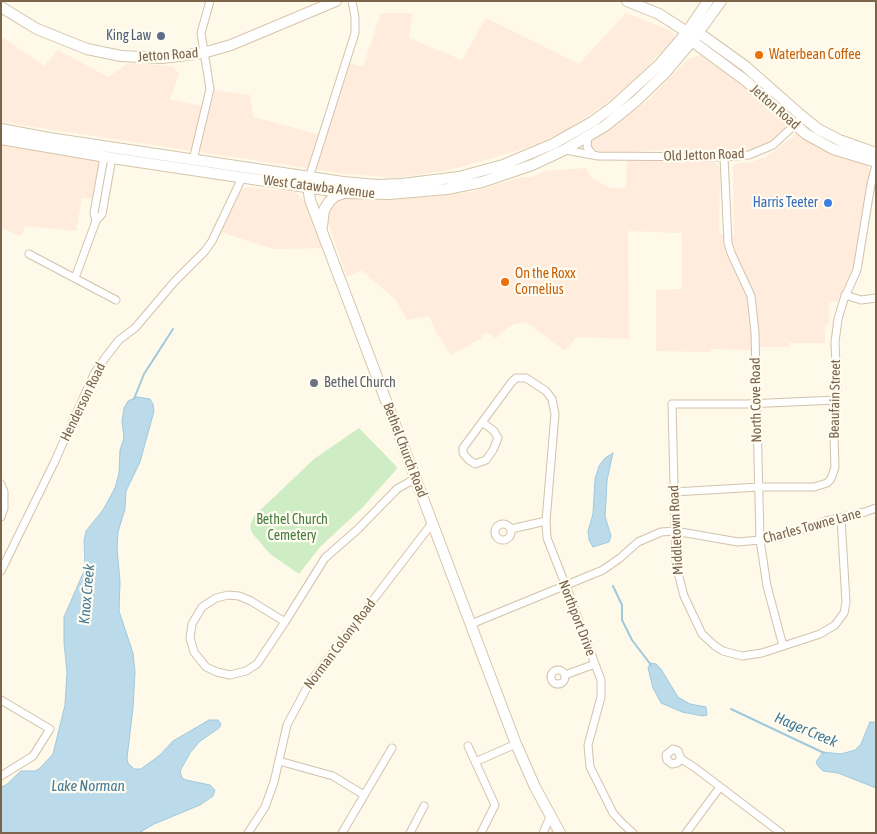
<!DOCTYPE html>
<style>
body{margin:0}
#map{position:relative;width:877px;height:834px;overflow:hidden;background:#fef9e9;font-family:"Asap Condensed",sans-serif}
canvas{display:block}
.frame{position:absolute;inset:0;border:2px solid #7b644a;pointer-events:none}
</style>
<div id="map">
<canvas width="877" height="834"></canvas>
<div class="frame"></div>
</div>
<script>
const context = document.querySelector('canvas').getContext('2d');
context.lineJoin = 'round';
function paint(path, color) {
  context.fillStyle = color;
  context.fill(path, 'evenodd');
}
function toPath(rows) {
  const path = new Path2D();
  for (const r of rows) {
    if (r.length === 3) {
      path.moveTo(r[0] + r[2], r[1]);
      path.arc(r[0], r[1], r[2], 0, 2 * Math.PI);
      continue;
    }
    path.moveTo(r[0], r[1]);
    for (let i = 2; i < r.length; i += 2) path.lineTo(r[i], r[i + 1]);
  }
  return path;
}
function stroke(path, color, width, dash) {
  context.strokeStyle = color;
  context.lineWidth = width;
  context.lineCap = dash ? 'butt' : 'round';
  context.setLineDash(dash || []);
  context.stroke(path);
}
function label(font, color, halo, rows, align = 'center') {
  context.font = font + ' "Asap Condensed",sans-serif';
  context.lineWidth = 4.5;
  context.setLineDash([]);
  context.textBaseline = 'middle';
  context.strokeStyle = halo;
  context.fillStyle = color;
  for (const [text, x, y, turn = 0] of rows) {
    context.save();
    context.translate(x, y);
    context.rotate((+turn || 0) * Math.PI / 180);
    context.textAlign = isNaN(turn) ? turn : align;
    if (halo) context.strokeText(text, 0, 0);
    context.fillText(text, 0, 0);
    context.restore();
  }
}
paint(toPath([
 [381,13,412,13,409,38,462,60,486,18,579,64,626,13,672,31,674,38,648,66,613,99,565,131,532,146,486,160,445,171,394,178,339,173,1,122,1,36,44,66,58,50,108,77,129,63,172,66,179,73,170,99,210,108,214,90,250,95,253,117,324,136,346,66,350,63,363,67],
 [700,55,710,59,735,78,781,117,785,123,784,129,771,142,745,151,720,152,675,150,601,153,592,148,590,143,593,139,646,102,688,59],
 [798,133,867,164,870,171,854,264,846,287,838,302,829,301,829,324,825,325,825,343,789,343,789,347,761,347,751,350,711,349,711,352,656,351,656,290,682,289,682,233,628,231,629,339,579,337,575,339,565,351,526,322,511,325,496,338,486,332,480,339,451,355,436,332,429,316,407,320,396,300,361,270,347,277,327,220,328,212,332,205,340,199,349,197,388,200,472,192,523,177,531,177,545,171,586,168,592,178,610,188,626,188,627,159,713,161,720,167,719,234,734,235,733,168,735,164,751,162,766,157],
 [1,142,48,152,97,160,99,169,93,199,82,198,76,231,25,226,21,236,1,228],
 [246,187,295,192,307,204,326,248,274,249,220,232,242,190]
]), '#ffecdc');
paint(toPath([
 [359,428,397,467,395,471,362,508,320,547,299,574,270,554,252,533,250,526,254,516,314,459]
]), '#cfedc5');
const water = toPath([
 [137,397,150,399,153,404,154,411,140,462,126,491,125,509,118,532,117,548,120,582,119,611,133,653,135,672,133,708,127,758,128,763,134,769,141,769,160,755,173,741,209,720,218,720,221,724,219,728,199,742,190,753,180,771,182,778,186,780,210,785,215,790,213,796,200,805,154,824,139,833,1,833,1,787,6,785,21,771,35,771,39,769,53,754,65,705,67,672,64,643,64,617,84,571,85,565,84,541,86,531,103,510,115,488,119,473,120,450,124,438,122,421,124,408,128,401,137,397],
 [613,453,607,480,606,501,605,516,611,536,609,542,593,547,589,540,588,531,593,514,595,479,599,466,605,458,613,453],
 [650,663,656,664,661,669,678,697,690,704,706,707,707,715,703,716,682,712,661,703,653,688,648,668,650,663],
 [870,722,876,722,876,788,838,773,823,771,818,766,816,762,823,752,841,754,855,750,861,744,870,722]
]);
paint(water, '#bbdbea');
stroke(water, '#a0c9dc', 1);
stroke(toPath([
 [134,399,144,374,173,329],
 [613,586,622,605,622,620,632,640,651,665],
 [731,709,824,753]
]), '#a0c9dc', 2);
const street = toPath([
 [588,136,587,147,593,155],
 [565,150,598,156,724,157,749,155,773,145,803,117],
 [724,157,728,243,731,253,751,296,755,332,760,540,767,586,783,646],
 [193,160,210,89,201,33,210,1],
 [309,178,355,33,355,17,352,1],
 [96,221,94,213,104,157],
 [29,254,116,300],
 [75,278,96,221,102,214,112,158],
 [845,295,861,300,876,298],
 [837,400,746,404,672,404,676,565,684,596,702,634,715,646,723,651,742,656,762,653,820,634,835,625,844,613,846,602,841,518],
 [482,422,494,431,498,438,493,450,486,460,475,464,469,460,463,453,463,448,511,383,516,378,526,378,546,391,552,399,555,414,546,521,547,538,569,594,601,680,601,697,588,745,590,767,613,813,622,823,633,833],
 [1,484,4,492,4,508,1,517],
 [674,492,759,487,814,487,827,483,831,479,835,467,834,438,837,387,835,342,838,319,844,299,857,270,871,184,876,165],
 [503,532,8],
 [511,529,546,521],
 [1,571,54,463,94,374,105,358,119,340,135,328,175,281,205,251,212,241,242,178],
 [228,595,239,596,251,601,285,622,257,664,246,671,230,675,217,672,206,667,194,652,190,638,192,624,202,607,216,598,228,595],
 [285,622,325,558,358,529,397,489,416,478],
 [471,624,603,570,620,558,638,542,661,532,675,531,738,542,760,540,780,537,826,521,865,512,876,508],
 [558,677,7],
 [565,675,595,664],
 [1,700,50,729,33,756,1,776],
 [468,746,495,805,481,833],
 [681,759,677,763,672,764,667,760,666,755,673,749,678,751,681,759,694,767,781,833],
 [279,761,333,776,364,795],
 [475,762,516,744],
 [248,833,265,807,274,782,287,725,310,682,433,522],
 [342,833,392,748],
 [410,833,424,806],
 [543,833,550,817],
 [686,833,720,787]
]);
const secondary = toPath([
 [627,1,659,14,687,32,692,41,746,81,806,134,833,149,876,162],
 [1,7,37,29,87,49,121,56,162,58,203,53,231,45,336,1],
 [693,32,699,33,745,66,803,117,818,129,839,140,876,153],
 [1,129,49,138,343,182,377,185,402,184,459,177,503,165,553,144,592,122,614,106,659,65,687,32,708,1],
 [1,139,112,158,346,193,389,194,447,189,482,182,532,165,564,150,605,126,636,101,664,74,692,41,721,1],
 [309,181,309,193,310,200,516,744,535,787,560,833],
 [322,226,324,210,329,202,335,196,344,193]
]);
stroke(street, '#d2c3ad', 9);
stroke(secondary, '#d5c5aa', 12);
stroke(street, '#fff', 7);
stroke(secondary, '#fff', 10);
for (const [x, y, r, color] of [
 [161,36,5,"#5c6f8a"],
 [759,55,5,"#e8710a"],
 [828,203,5,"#3f7fe0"],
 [505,282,5,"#e8710a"],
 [314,383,5,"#6b7280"]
]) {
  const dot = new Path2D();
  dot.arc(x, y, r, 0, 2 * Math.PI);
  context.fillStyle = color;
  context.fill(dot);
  stroke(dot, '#fffcf1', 2);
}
label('14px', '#4e5e75', '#fffcf1', [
 ["King Law",151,36]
], 'right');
label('14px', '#7b644a', '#fffcf1', [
 ["Jetton Road",168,55,-4],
 ["Jetton Road",775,107,41],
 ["Old Jetton Road",704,155,-2],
 ["West Catawba Avenue",319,187,7],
 ["Beaufain Street",835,399,-89],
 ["North Cove Road",756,400,-91],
 ["Henderson Road",83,402,-64],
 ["Bethel Church Road",405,450,69],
 ["Charles Towne Lane",812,526,-15],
 ["Middletown Road",676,530,-93],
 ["Northport Drive",577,618,69],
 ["Norman Colony Road",340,644,-53]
]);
label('14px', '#c56008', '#fffcf1', [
 ["Waterbean Coffee",769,55],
 ["On the Roxx",515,274],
 ["Cornelius",515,290]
], 'left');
label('14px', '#366cbe', '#fffcf1', [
 ["Harris Teeter",818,203]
], 'right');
label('14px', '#5b616d', '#fffcf1', [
 ["Bethel Church",324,383]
], 'left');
label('14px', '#457b3e', '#fffcf1', [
 ["Bethel Church",292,520],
 ["Cemetery",292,536]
]);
label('italic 15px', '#447b97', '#fffcf1', [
 ["Knox Creek",87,594,-85],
 ["Hager Creek",806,730,23],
 ["Lake Norman",88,786]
]);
</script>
